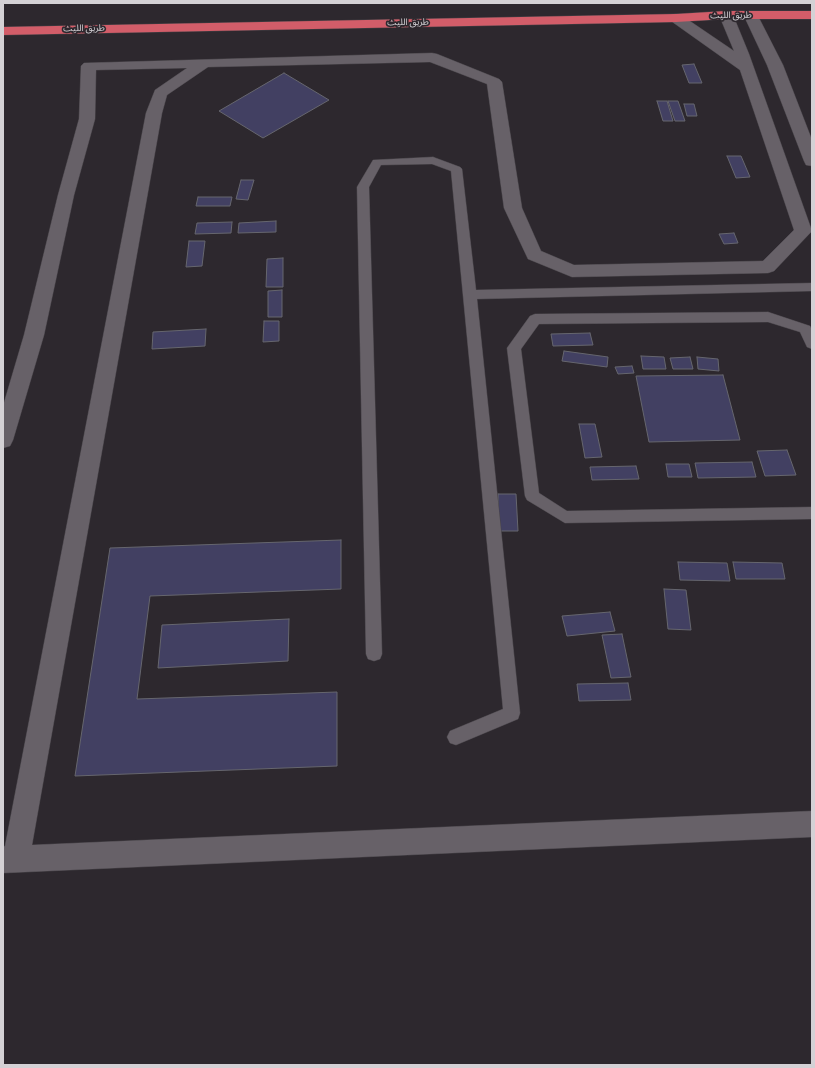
<!DOCTYPE html>
<meta charset="utf-8">
<style>
body{margin:0}
#map{position:relative;width:815px;height:1068px;overflow:hidden;background:#2d282e;font-family:"Source Sans 3",sans-serif}
canvas{display:block}
.frame{position:absolute;inset:0;border:4px solid #d4d1d5;pointer-events:none}
</style>
<div id="map">
<canvas width="815" height="1068"></canvas>
<div class="frame"></div>
</div>
<script>
const context = document.querySelector('canvas').getContext('2d');
context.lineJoin = 'round';
function paint(path, color) {
  context.fillStyle = color;
  context.fill(path, 'evenodd');
}
function toPath(rows) {
  const path = new Path2D();
  for (const r of rows) {
    path.moveTo(r[0], r[1]);
    for (let i = 2; i < r.length; i += 2) path.lineTo(r[i], r[i + 1]);
  }
  return path;
}
function stroke(path, color, width, dash) {
  context.strokeStyle = color;
  context.lineWidth = width;
  context.lineCap = dash ? 'butt' : 'round';
  context.setLineDash(dash || []);
  context.stroke(path);
}
function label(font, color, halo, rows, align = 'center') {
  context.font = font + ' "Source Sans 3","Noto Sans Arabic",sans-serif';
  context.lineWidth = 3.5;
  context.setLineDash([]);
  context.textBaseline = 'middle';
  context.strokeStyle = halo;
  context.fillStyle = color;
  for (const [text, x, y, turn = 0] of rows) {
    context.save();
    context.translate(x, y);
    context.rotate((+turn || 0) * Math.PI / 180);
    context.textAlign = isNaN(turn) ? turn : align;
    if (halo) context.strokeText(text, 0, 0);
    context.fillText(text, 0, 0);
    context.restore();
  }
}
const building = toPath([
 [694,64,702,83,689,83,682,65,694,64],
 [284,73,329,100,263,138,219,111,284,73],
 [657,101,667,101,673,121,663,121,657,101],
 [668,101,678,101,685,121,675,121,668,101],
 [684,104,694,104,697,116,687,116,684,104],
 [727,156,741,156,750,177,736,178,727,156],
 [241,180,254,180,248,200,236,199,241,180],
 [198,197,232,197,230,206,196,206,198,197],
 [276,221,276,232,238,233,239,223,276,221],
 [232,222,231,233,195,234,197,223,232,222],
 [734,233,738,243,724,244,719,234,734,233],
 [189,241,205,241,202,266,186,267,189,241],
 [283,258,283,287,266,287,267,259,283,258],
 [282,290,282,317,268,317,268,291,282,290],
 [264,321,279,321,279,341,263,342,264,321],
 [206,329,205,346,152,349,153,332,206,329],
 [590,333,593,345,553,346,551,334,590,333],
 [564,351,608,357,607,367,562,361,564,351],
 [641,356,664,357,666,369,643,369,641,356],
 [690,357,693,369,673,369,670,358,690,357],
 [697,357,718,359,719,371,698,369,697,357],
 [632,366,634,373,618,374,615,367,632,366],
 [723,375,740,440,649,442,636,376,723,375],
 [579,424,595,424,602,457,585,458,579,424],
 [787,450,796,475,765,476,757,451,787,450],
 [752,462,756,477,698,478,695,463,752,462],
 [666,464,689,464,692,477,668,477,666,464],
 [636,466,639,479,592,480,590,467,636,466],
 [498,494,516,494,518,531,499,531,498,494],
 [341,540,341,589,150,596,137,699,337,692,337,766,75,776,110,548,341,540],
 [678,562,727,563,730,581,680,580,678,562],
 [733,562,782,563,785,579,736,579,733,562],
 [664,589,686,590,691,630,668,629,664,589],
 [610,612,615,631,567,636,562,616,610,612],
 [289,619,288,661,158,668,162,625,289,619],
 [622,634,631,677,611,678,602,635,622,634],
 [628,683,631,700,579,701,577,684,628,683]
]);
paint(building, '#424062');
stroke(building, '#66666e', 1);
const lane = toPath([
 [433,157,460,167,462,169,476,290,812,283,812,291,477,299,520,713,518,719,456,745,450,743,447,737,450,731,503,709,451,171,432,164,381,165,369,187,382,654,380,659,374,661,368,659,366,654,357,187,373,160,433,157],
 [768,312,810,326,812,330,812,349,807,347,800,332,768,322,539,324,521,349,539,493,567,511,812,507,812,519,565,523,527,500,525,496,507,348,530,316,535,314,768,312]
]);
const street = toPath([
 [726,11,731,12,733,15,749,54,812,231,774,271,768,273,572,277,528,259,504,208,487,84,430,62,208,67,167,95,162,113,32,845,812,811,812,837,3,873,3,847,5,846,146,113,155,90,187,68,96,70,95,119,74,195,44,335,13,440,10,446,3,448,3,406,24,335,58,195,79,119,81,66,84,63,432,53,437,54,499,79,502,82,522,208,541,251,574,265,763,261,794,230,740,70,671,21,669,18,671,15,676,14,681,15,734,51,719,15,721,12,726,11],
 [751,12,756,13,758,16,783,65,812,140,812,166,806,165,804,161,767,65,744,16,746,13,751,12]
]);
const highway = toPath([
 [726,11,812,11,812,19,726,19,676,22,3,35,3,27,676,14,726,11]
]);
stroke(lane, '#474348', 1);
stroke(street, '#474348', 1);
stroke(highway, '#474348', 1);
paint(lane, '#676168');
paint(street, '#676168');
paint(highway, '#d25d69');
label('9px', '#d4d1d5', '#2d282e', [
 ["طريق الليث",731,16,-1],
 ["طريق الليث",408,23,-1],
 ["طريق الليث",84,29,-1]
]);
</script>
